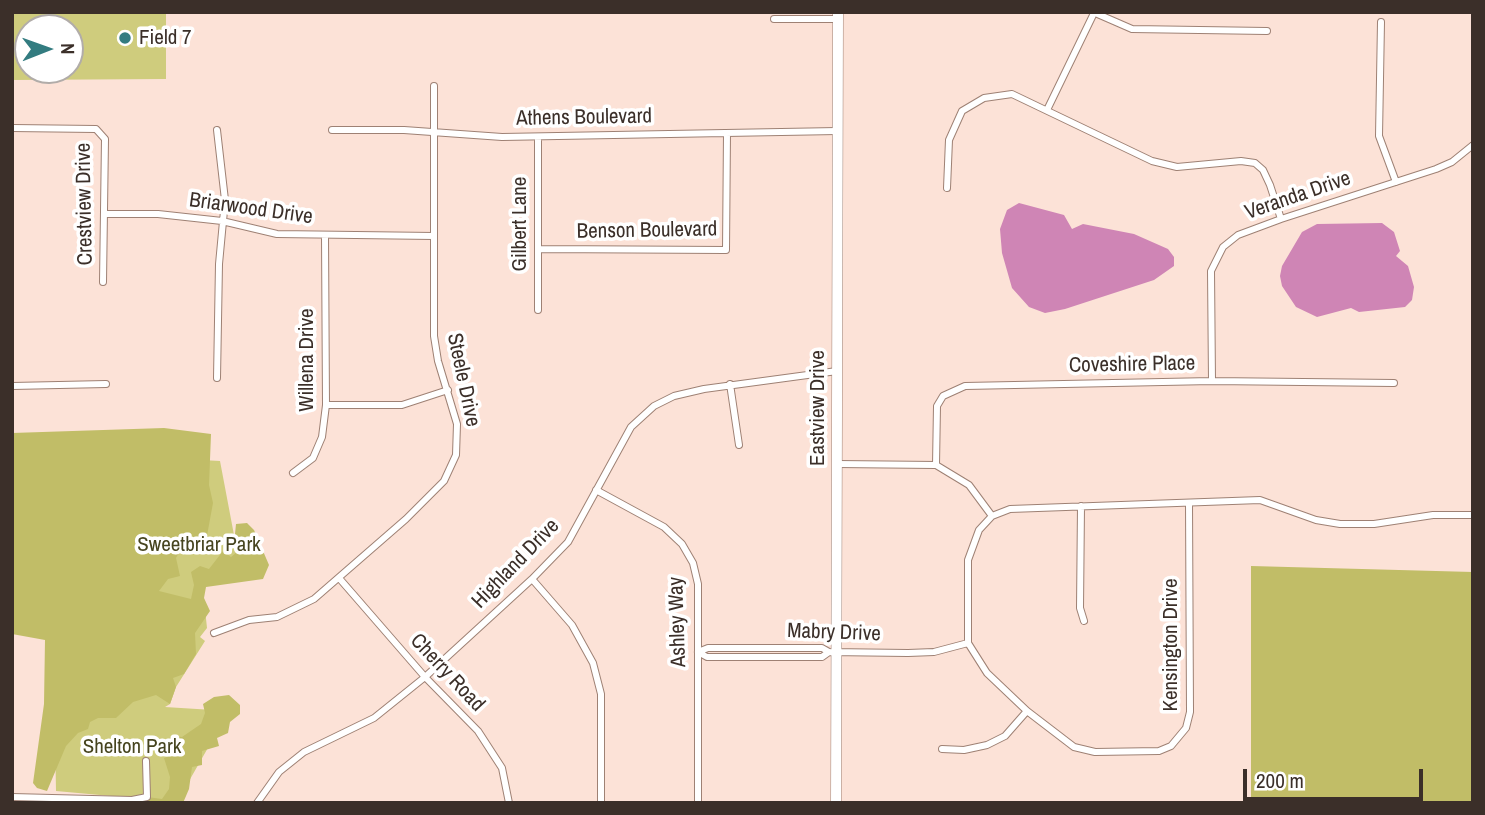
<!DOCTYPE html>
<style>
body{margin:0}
#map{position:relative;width:1485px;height:815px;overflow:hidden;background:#fce2d7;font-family:"Archivo Narrow",sans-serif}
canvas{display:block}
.frame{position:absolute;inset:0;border:14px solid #3b2f29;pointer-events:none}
.north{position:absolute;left:14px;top:14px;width:70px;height:70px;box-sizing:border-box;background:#fff;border:2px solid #b1aca9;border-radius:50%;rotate:89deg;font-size:19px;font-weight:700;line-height:28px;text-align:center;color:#3b2f29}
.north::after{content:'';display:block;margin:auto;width:24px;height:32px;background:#337c80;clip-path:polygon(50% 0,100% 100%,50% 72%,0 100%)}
.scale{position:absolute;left:1243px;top:769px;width:180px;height:32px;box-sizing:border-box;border:4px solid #3b2f29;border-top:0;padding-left:9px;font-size:21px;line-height:24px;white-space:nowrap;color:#3b2f29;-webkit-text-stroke:5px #fff;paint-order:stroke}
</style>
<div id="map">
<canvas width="1485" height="815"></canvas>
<div class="frame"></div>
<div class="north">N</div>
<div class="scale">200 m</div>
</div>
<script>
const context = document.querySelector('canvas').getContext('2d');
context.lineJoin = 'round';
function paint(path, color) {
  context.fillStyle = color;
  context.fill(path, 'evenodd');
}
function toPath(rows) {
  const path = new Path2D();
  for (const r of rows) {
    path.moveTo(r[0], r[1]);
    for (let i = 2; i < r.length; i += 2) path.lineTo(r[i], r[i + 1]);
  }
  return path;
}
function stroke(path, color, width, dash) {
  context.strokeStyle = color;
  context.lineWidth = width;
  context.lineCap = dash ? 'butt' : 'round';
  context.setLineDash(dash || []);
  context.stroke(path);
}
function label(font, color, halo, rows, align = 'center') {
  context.font = font + ' "Archivo Narrow",sans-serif';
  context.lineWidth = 7;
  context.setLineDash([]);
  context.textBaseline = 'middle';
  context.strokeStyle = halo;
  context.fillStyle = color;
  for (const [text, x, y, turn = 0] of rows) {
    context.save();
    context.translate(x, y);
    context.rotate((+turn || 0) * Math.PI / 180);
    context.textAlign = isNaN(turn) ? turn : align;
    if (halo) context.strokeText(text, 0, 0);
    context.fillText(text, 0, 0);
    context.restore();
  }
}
paint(toPath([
 [12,12,166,12,166,79,12,80],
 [28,28,70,28,70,70,28,70],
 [164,458,220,461,234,535,251,536,259,566,202,581,207,628,200,637,205,641,176,687,170,704,165,707,229,711,177,802,56,791,55,735,159,591]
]), '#cfcc7d');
paint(toPath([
 [164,428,211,434,209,485,213,503,206,541,195,554,181,549,176,558,180,576,168,579,159,591,191,599,194,585,191,572,200,566,209,569,223,551,231,557,237,552,234,544,236,524,247,523,254,530,269,565,263,579,206,587,204,598,210,611,195,633,196,654,184,674,173,678,176,687,170,704,156,695,133,702,116,718,98,718,90,722,88,729,78,733,66,746,47,791,37,788,33,783,44,704,45,640,12,634,12,433],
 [1251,566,1473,572,1473,803,1251,803],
 [229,695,240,705,240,714,230,722,228,733,217,738,219,746,202,751,202,765,192,767,189,789,183,803,142,803,147,797,162,799,169,789,170,777,164,758,174,754,168,749,167,740,173,736,182,737,201,724,205,713,203,704,214,697]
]), '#c1bd67');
paint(toPath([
 [1019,203,1064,215,1072,229,1083,224,1134,234,1168,249,1174,257,1174,266,1154,280,1065,309,1045,313,1029,307,1012,288,1002,253,1000,229,1007,210],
 [1382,223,1394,232,1400,251,1396,256,1408,266,1414,287,1412,300,1405,307,1359,312,1351,308,1317,317,1296,307,1282,286,1280,276,1282,266,1302,232,1317,224]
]), '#cf85b5');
const street = toPath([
 [1093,12,1132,29,1267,31],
 [774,19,838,19],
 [1381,22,1379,136,1396,182],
 [1047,110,1094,13],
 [12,128,96,129,105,139,103,282],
 [217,130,225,200,219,264,217,378],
 [332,130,404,130,502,137,837,131],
 [947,188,949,140,962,111,984,98,1012,94,1152,161,1177,167,1241,161,1255,163,1263,170,1270,185,1281,219],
 [105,214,158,214,222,221,277,234,434,236],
 [538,249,726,250,727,133],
 [538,310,538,137],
 [1212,381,1211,271,1223,247,1238,235,1281,219,1436,169,1452,162,1473,145],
 [730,384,739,445],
 [12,386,106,384],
 [326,405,402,405,448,390],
 [837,464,936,465,969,485,992,516],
 [936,465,937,406,943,396,965,386,1212,381,1394,383],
 [293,473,313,458,322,437,326,405,325,236],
 [596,490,664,527,682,544,693,563,698,584,698,803],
 [1189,503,1190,712,1186,728,1171,746,1159,751,1095,752,1074,747,1027,711,987,673,968,643,968,560,979,530,992,516,1010,509,1260,500,1316,520,1340,524,1374,524,1433,515,1473,515],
 [1081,506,1080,608,1084,621],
 [339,578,425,677,478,731,502,768,509,803],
 [532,579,572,625,593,663,601,694,601,803],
 [214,633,249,620,277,617,314,599,406,519,444,481,456,455,457,424,438,361,434,336,434,86],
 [698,652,708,648,822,648,829,652,908,653,934,652,968,643],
 [698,652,707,657,822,657,829,652],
 [942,749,964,750,987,745,1005,736,1027,711],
 [12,797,132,800,147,797,146,761],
 [257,803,279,772,304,752,374,718,425,677,532,579,568,542,631,427,654,406,674,396,704,389,837,371]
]);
const secondary = toPath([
 [836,803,838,12]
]);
stroke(street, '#9e8174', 8);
stroke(secondary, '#9e8174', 11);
stroke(street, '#fff', 6);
stroke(secondary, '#fff', 10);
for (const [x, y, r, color] of [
 [125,38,7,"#337c80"]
]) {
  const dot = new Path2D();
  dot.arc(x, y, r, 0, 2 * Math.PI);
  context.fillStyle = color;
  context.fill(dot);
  stroke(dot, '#fff', 2.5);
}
label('21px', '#3b2f29', '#fff', [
 ["Field 7",139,38]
], 'left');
label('21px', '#3b2f29', '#fff', [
 ["Athens Boulevard",584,118,-1],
 ["Veranda Drive",1298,196,-19],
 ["Crestview Drive",85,204,-91],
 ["Briarwood Drive",251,209,8],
 ["Gilbert Lane",520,224,-90],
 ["Benson Boulevard",647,231,-1],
 ["Willena Drive",307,360,-90],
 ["Coveshire Place",1132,365,-1],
 ["Steele Drive",463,380,78],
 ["Eastview Drive",818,408,-90],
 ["Highland Drive",516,564,-46],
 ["Ashley Way",678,622,-92],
 ["Mabry Drive",834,633,2],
 ["Kensington Drive",1171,645,-90],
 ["Cherry Road",447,673,47]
]);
label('21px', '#46441f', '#fff', [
 ["Sweetbriar Park",199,545],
 ["Shelton Park",132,747]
]);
</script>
